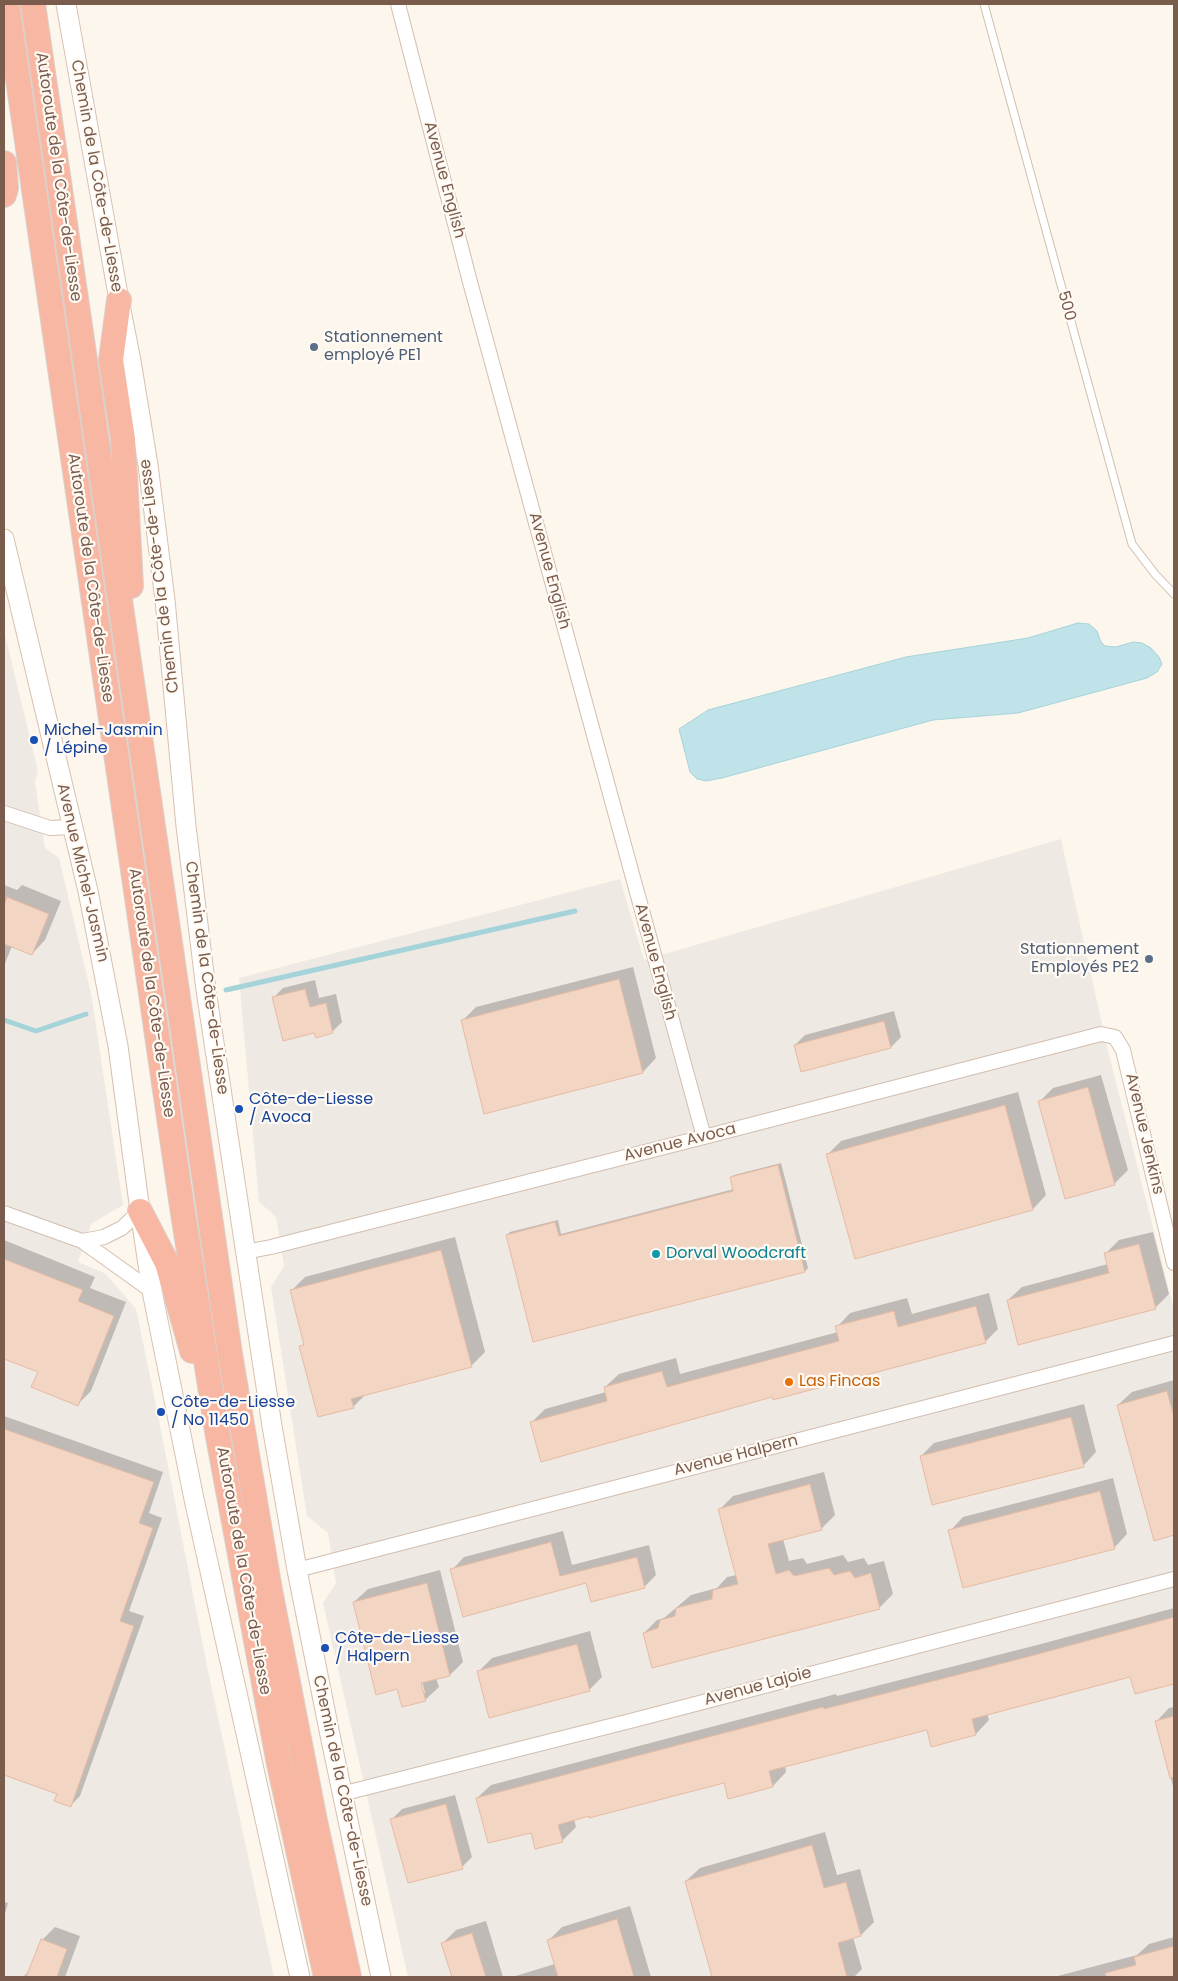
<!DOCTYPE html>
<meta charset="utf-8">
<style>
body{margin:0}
#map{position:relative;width:1178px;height:1981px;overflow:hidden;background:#fdf6ec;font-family:Poppins,sans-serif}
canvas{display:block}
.frame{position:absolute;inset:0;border:5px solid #7a5c4d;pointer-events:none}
</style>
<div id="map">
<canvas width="1178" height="1981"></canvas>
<div class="frame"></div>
</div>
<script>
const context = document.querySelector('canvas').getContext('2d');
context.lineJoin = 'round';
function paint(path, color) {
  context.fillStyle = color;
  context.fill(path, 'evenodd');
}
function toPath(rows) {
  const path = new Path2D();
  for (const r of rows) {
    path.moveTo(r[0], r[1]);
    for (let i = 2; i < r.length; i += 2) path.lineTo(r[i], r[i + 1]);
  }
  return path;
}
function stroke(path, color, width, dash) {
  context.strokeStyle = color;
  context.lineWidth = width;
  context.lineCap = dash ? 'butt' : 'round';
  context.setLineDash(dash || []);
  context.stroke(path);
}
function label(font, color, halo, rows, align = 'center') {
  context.font = font + ' Poppins,sans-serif';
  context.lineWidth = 4.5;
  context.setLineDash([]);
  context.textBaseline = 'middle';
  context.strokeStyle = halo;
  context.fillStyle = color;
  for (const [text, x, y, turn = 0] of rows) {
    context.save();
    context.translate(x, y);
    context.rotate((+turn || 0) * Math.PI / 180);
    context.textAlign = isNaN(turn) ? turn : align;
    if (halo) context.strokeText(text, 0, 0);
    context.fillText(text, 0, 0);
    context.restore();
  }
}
paint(toPath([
 [4,631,38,771,35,782,45,848,59,858,91,993,123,1205,91,1224,78,1262,106,1274,136,1309,157,1410,208,1671,274,1977,4,1977],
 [1061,839,1108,1051,1174,1310,1174,1977,408,1977,323,1603,336,1583,328,1533,307,1516,271,1287,284,1266,276,1217,259,1202,239,978,620,879,644,960]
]), '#efe9e4');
const water = toPath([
 [1078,623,1089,624,1097,631,1101,642,1105,646,1116,647,1133,642,1142,643,1151,648,1159,657,1162,664,1157,672,1147,678,1018,713,933,720,722,778,706,781,697,779,690,772,679,729,708,710,906,657,1028,638,1078,623]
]);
paint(water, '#bfe3e8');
stroke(water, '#a5d3da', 1);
paint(toPath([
 [4,885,17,890,22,885,61,901,45,940,32,954,12,946,4,966],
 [633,967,656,1058,643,1072,462,1021,476,1007],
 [315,980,319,998,336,994,342,1022,332,1032,315,1032,273,998,283,988],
 [894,1011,901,1037,891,1047,795,1045,805,1035],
 [1101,1075,1128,1170,1114,1184,1040,1101,1053,1088],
 [1018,1092,1046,1195,1033,1209,828,1154,841,1141],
 [781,1163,808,1268,805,1271,534,1341,507,1235,510,1232,558,1220,561,1234,734,1189,731,1177,734,1175],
 [1153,1232,1169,1294,1155,1308,1008,1300,1022,1287,1108,1264,1105,1254,1119,1240],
 [455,1237,485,1352,471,1366,366,1394,353,1407,301,1347,305,1342,291,1291,305,1277],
 [4,1240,95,1277,90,1288,126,1302,91,1391,78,1404,39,1371,4,1357],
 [989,1293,998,1329,985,1342,773,1396,531,1423,545,1409,606,1392,605,1387,619,1374,676,1358,680,1374,838,1332,837,1327,850,1313,907,1298,912,1314],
 [1174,1380,1174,1534,1154,1539,1118,1405,1132,1392],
 [1084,1404,1096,1452,1083,1466,921,1456,934,1443],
 [4,1416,163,1472,149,1513,162,1518,129,1611,144,1616,80,1796,70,1806,58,1793,4,1774],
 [824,1472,835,1515,822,1528,783,1539,789,1561,803,1558,807,1564,843,1555,848,1562,864,1558,868,1565,884,1561,893,1594,880,1607,653,1666,644,1633,657,1620,664,1618,691,1595,717,1588,727,1577,737,1575,720,1509,733,1496],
 [1113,1478,1127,1534,1114,1548,950,1531,963,1517],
 [563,1531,572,1565,649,1545,656,1575,644,1587,452,1570,464,1557],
 [440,1570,463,1662,450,1675,436,1678,439,1687,425,1700,398,1688,354,1602,368,1589],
 [421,1677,425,1693,422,1693,419,1678],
 [1174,1608,1174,1682,1136,1693,1131,1676,987,1713,989,1720,976,1734,932,1745,928,1729,785,1766,786,1772,773,1786,729,1798,725,1781,590,1815,574,1819,576,1827,562,1841,532,1832,477,1798,491,1785,836,1694,837,1696,1041,1644],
 [590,1631,602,1677,589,1690,478,1672,492,1658],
 [1174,1707,1174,1790,1156,1722,1169,1708],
 [455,1795,472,1857,462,1867,392,1819,402,1809],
 [825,1832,837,1875,860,1869,874,1922,861,1935,853,1937,862,1969,854,1977,713,1977,686,1881,700,1868],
 [4,1902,8,1903,4,1917],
 [630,1906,651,1977,512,1977,555,1964,548,1941,562,1927],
 [486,1921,503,1977,453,1977,443,1943,456,1930],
 [55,1927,80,1936,65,1977,23,1977,30,1970,42,1940],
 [1174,1937,1174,1977,1054,1977,1137,1955,1149,1944]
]), '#0003');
stroke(toPath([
 [226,990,575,911],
 [4,1020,36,1031,86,1014]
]), '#a5d3da', 5);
const building = toPath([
 [7,897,49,914,32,955,4,944,4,906,7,897],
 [619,979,643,1073,484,1114,461,1020,619,979],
 [305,989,310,1007,326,1003,333,1033,316,1038,314,1033,283,1041,272,997,305,989],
 [884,1021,891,1048,801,1072,794,1045,884,1021],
 [1088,1087,1115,1185,1065,1199,1038,1101,1088,1087],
 [1005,1105,1033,1210,855,1259,826,1154,1005,1105],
 [778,1165,805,1272,533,1342,506,1235,555,1222,559,1236,733,1191,730,1177,778,1165],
 [1139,1244,1156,1309,1018,1345,1007,1300,1109,1273,1104,1253,1139,1244],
 [441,1250,472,1367,351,1399,354,1408,318,1417,299,1346,304,1345,290,1290,441,1250],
 [4,1259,83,1290,78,1301,114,1316,78,1406,31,1387,38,1372,4,1359,4,1259],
 [976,1306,986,1343,773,1400,772,1397,541,1462,530,1422,607,1401,604,1387,662,1371,667,1387,839,1341,835,1326,894,1311,898,1327,976,1306],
 [1167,1391,1174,1417,1174,1535,1154,1541,1117,1405,1167,1391],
 [1071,1417,1084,1467,932,1505,920,1456,1071,1417],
 [4,1429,154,1482,139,1523,153,1528,120,1621,134,1626,71,1807,54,1801,57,1794,4,1775,4,1429],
 [810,1484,822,1530,768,1544,776,1574,789,1570,794,1576,829,1568,834,1575,850,1571,855,1578,871,1573,880,1609,652,1668,643,1633,658,1628,660,1620,675,1616,676,1608,712,1599,713,1590,738,1584,718,1509,810,1484],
 [1100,1491,1115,1549,963,1588,948,1530,1100,1491],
 [551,1542,560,1576,637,1557,645,1588,591,1602,586,1583,463,1617,450,1569,551,1542],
 [427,1583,450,1676,421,1683,426,1701,402,1707,397,1689,376,1695,353,1602,427,1583],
 [1174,1617,1174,1684,1135,1694,1130,1677,972,1719,976,1735,931,1747,927,1730,769,1771,773,1787,728,1799,724,1783,589,1818,589,1816,558,1825,563,1842,535,1849,531,1833,488,1843,476,1798,823,1707,824,1709,1027,1657,1174,1617],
 [577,1644,590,1691,489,1718,477,1671,577,1644],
 [1174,1716,1174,1777,1170,1778,1155,1721,1174,1716],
 [446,1804,463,1869,408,1883,390,1819,446,1804],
 [812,1845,824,1888,846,1882,861,1936,838,1943,847,1977,712,1977,685,1881,812,1845],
 [617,1919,634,1977,558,1977,547,1940,617,1919],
 [472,1933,486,1977,452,1977,441,1943,472,1933],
 [41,1939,67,1949,57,1977,26,1977,41,1939],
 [1174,1946,1174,1977,1106,1977,1105,1973,1136,1965,1134,1957,1174,1946]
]);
paint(building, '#f3d5c3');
stroke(building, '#e6bba3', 1);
const lane = toPath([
 [984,4,1132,544,1155,574,1174,594]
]);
const street = toPath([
 [398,4,470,282,704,1137],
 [4,813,50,828,72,827],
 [4,1213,82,1241,152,1291],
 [82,1241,104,1237,122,1228,140,1211],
 [245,1252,271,1247,704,1137,1101,1034,1115,1037,1123,1050,1174,1263],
 [297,1570,1174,1343],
 [341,1794,638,1719,1174,1579]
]);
const secondary = toPath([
 [66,4,119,300,131,361,148,465,165,600,186,826,206,990,272,1426,297,1570,330,1735,381,1977],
 [4,539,88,891,118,1046,140,1211,152,1291,194,1499,300,1977]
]);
const highway = toPath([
 [7,4,182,1207,217,1431,279,1764,326,1977],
 [33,4,230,1354,270,1590,315,1821,349,1977],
 [4,163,6,188,4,195],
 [119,300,111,360,123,439,131,586],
 [140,1211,167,1263,192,1351]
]);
stroke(lane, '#d1beb0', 9);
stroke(street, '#d1beb0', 16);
stroke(secondary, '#d6c0b0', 21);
stroke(highway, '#dad1cd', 26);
stroke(lane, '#fff', 7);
stroke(street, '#fff', 14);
stroke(secondary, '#fff', 19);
stroke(highway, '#f7b7a3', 24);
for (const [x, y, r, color] of [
 [314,347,5,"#5c6f8a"],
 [34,740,5,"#1a4fb4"],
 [1149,959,5,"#5c6f8a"],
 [239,1109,5,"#1a4fb4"],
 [656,1254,5,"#0f9aa8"],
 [789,1382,5,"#e8710a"],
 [161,1412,5,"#1a4fb4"],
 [325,1648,5,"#1a4fb4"]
]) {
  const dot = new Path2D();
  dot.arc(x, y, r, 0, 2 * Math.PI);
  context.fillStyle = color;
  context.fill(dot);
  stroke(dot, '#fffaf3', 2);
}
label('16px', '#7a5c4d', '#fffaf3', [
 ["Chemin de la Côte-de-Liesse",96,176,80],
 ["Autoroute de la Côte-de-Liesse",58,177,82],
 ["Avenue English",444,180,75],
 ["500",1066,306,75],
 ["Avenue English",549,571,75],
 ["Chemin de la Côte-de-Liesse",160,576,-97],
 ["Autoroute de la Côte-de-Liesse",90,578,82],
 ["Avenue Michel-Jasmin",82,873,77],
 ["Avenue English",655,962,75],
 ["Chemin de la Côte-de-Liesse",206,978,82],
 ["Autoroute de la Côte-de-Liesse",151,993,82],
 ["Avenue Jenkins",1144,1134,77],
 ["Avenue Avoca",680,1143,-14],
 ["Avenue Halpern",736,1456,-14],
 ["Autoroute de la Côte-de-Liesse",243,1571,80],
 ["Avenue Lajoie",758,1687,-15],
 ["Chemin de la Côte-de-Liesse",342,1791,78]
]);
label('16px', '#4e5e75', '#fffaf3', [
 ["Stationnement",324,338],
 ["employé PE1",324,356],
 ["Stationnement",1139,950,"right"],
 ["Employés PE2",1139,968,"right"]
], 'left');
label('16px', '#164399', '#fffaf3', [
 ["Michel-Jasmin",44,731],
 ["/ Lépine",44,749],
 ["Côte-de-Liesse",249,1100],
 ["/ Avoca",249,1118],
 ["Côte-de-Liesse",171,1403],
 ["/ No 11450",171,1421],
 ["Côte-de-Liesse",335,1639],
 ["/ Halpern",335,1657]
], 'left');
label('16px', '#0d838f', '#fffaf3', [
 ["Dorval Woodcraft",666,1254]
], 'left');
label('16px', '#c56008', '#fffaf3', [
 ["Las Fincas",799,1382]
], 'left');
</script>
